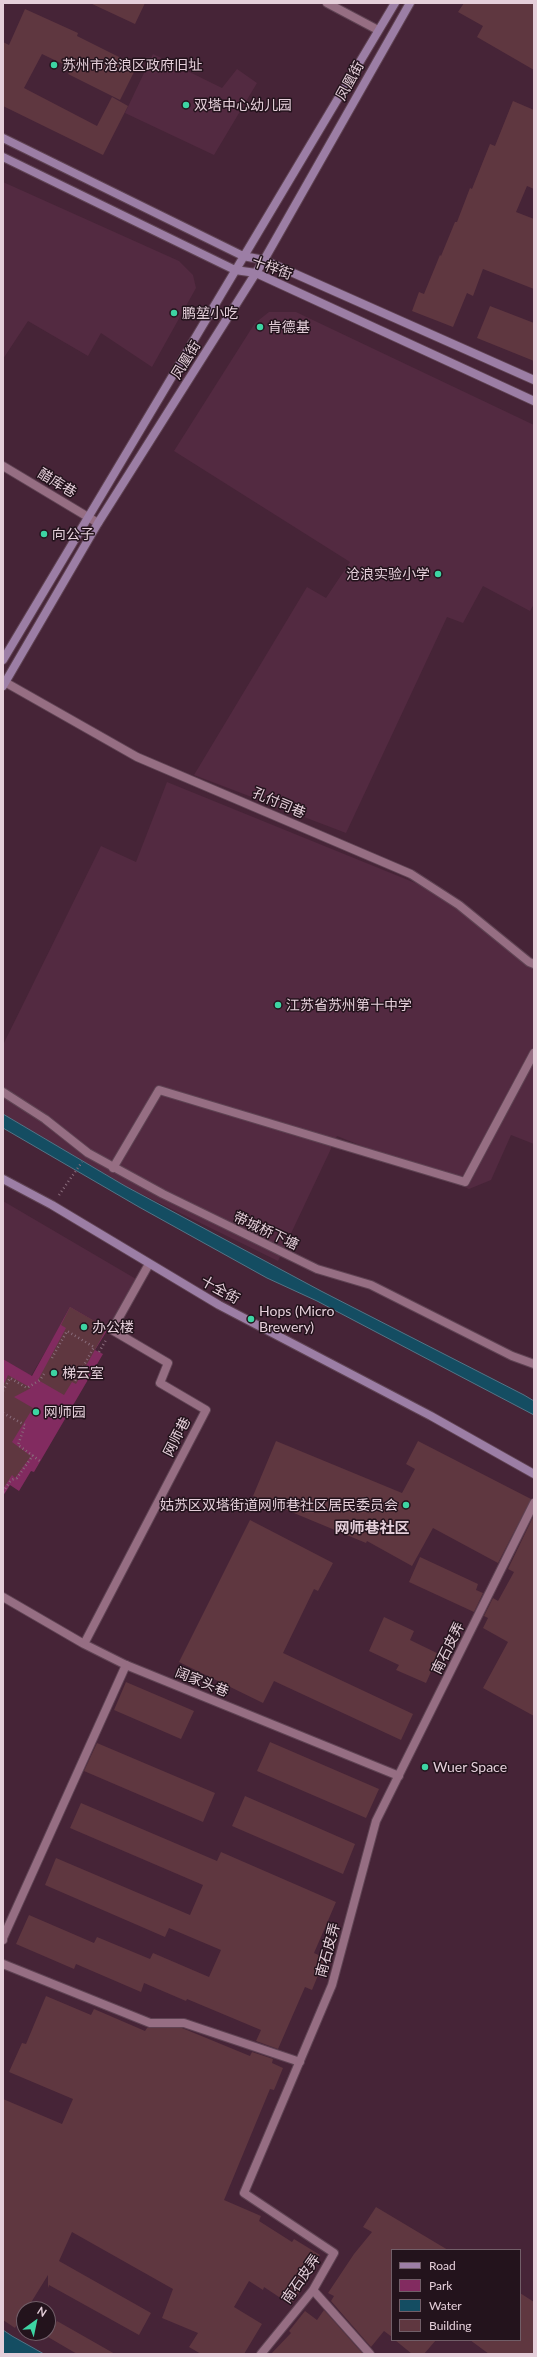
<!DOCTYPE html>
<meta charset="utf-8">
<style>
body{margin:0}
#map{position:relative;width:537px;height:2357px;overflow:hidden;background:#462437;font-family:Lato,sans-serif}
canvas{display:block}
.frame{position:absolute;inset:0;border:4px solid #e5cfda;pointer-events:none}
.legend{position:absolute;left:391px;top:2249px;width:130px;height:92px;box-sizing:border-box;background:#23131c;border:1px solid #715e68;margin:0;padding:5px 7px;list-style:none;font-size:12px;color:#e5cfda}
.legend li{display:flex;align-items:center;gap:8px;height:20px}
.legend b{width:20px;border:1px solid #715e68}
.north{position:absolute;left:16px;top:2301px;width:40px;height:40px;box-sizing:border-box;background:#23131c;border:1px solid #715e68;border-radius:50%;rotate:33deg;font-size:11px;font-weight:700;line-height:16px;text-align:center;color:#e5cfda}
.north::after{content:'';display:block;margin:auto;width:14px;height:18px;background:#3dd4a3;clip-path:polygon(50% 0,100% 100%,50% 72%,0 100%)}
</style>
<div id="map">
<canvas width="537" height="2357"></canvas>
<div class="frame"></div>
<ul class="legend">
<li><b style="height:5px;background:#9c7ea5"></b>Road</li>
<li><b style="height:11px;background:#822b60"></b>Park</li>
<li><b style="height:11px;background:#144d62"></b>Water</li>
<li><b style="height:11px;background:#5f3740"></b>Building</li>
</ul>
<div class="north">N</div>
</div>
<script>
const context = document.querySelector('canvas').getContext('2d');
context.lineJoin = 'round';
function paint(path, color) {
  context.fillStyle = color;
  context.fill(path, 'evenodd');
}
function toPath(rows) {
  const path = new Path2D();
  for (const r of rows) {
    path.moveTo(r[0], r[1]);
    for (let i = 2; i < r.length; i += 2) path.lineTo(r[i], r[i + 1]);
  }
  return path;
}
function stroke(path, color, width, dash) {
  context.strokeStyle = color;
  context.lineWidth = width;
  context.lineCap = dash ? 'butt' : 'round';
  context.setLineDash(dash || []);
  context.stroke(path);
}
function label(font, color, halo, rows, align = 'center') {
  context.font = font + ' Lato,"Noto Sans SC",sans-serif';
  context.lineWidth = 3;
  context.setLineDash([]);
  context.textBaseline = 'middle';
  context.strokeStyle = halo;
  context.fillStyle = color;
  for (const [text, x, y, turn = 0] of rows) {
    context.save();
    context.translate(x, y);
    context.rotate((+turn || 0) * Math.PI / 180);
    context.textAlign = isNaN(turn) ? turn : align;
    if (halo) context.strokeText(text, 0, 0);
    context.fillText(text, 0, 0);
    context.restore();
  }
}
paint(toPath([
 [153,54,222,88,237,69,257,83,214,155,125,113],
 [3,182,179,261,193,275,196,288,152,367,101,333,88,356,28,321,3,359],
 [269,312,296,312,534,425,534,604,530,611,483,586,463,623,447,617,346,833,194,775,307,587,326,598,350,562,174,451,255,323],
 [167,782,435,891,534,966,534,1144,511,1135,491,1180,469,1189,337,1136,278,1261,125,1186,3,1114,3,1045,101,846,136,862],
 [3,1201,136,1279,108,1329,71,1308,31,1376,3,1359]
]), '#532a41');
paint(toPath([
 [70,1307,108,1329,95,1350,103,1354,34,1472,31,1471,19,1491,10,1485,3,1496,3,1359,32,1376]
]), '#822b60');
const water = toPath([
 [3,1114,125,1186,321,1291,524,1395,534,1401,534,1415,317,1301,267,1278,139,1207,3,1128,3,1114],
 [3,2330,12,2336,44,2354,3,2354,3,2330]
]);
paint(water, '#144d62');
stroke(water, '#537486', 1);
paint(toPath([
 [90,3,145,3,135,24],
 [464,3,534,3,534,70,477,37,483,26,458,12],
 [25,9,78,33,77,36,137,66,120,100,68,74,71,68,42,54,24,88,97,126,112,97,128,106,103,155,3,106,3,42,9,45],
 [513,101,534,110,534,189,527,186,516,212,534,219,534,289,483,269,473,296,467,293,453,327,412,311,419,292,424,294,440,255,441,256,455,222,457,222,470,188,472,189,490,144,495,146],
 [490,306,534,323,534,361,477,338],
 [70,1307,107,1328,76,1384,72,1382,64,1395,38,1380,66,1328,61,1325],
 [8,1375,31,1388,14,1397,33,1408,12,1442,31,1456,15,1478,12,1475,3,1489,3,1386],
 [276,1441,402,1493,415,1469,406,1464,418,1441,531,1499,498,1563,433,1528,412,1566,367,1541,366,1543,253,1496],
 [534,1515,534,1716,483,1688,508,1642,483,1628,488,1618,484,1616,493,1598,498,1601,514,1572,508,1569],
 [250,1520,333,1563,318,1591,314,1589,283,1653,413,1714,401,1740,274,1681,263,1703,179,1662],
 [420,1557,478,1584,476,1590,483,1593,474,1612,409,1582],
 [384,1617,414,1631,410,1640,439,1654,426,1683,396,1670,399,1665,369,1651],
 [126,1682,194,1711,181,1739,114,1710],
 [270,1742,379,1789,366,1818,257,1771],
 [97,1743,215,1793,203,1822,84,1771],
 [245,1796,355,1844,343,1874,232,1826],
 [81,1803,217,1861,221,1852,336,1902,314,1953,325,1958,312,1990,305,1987,278,2049,256,2041,261,2030,187,1999,186,2001,144,1983,141,1992,76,1964,74,1969,16,1944,29,1915,94,1943,97,1937,150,1959,153,1953,209,1977,221,1950,169,1928,165,1937,45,1885,56,1858,190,1915,203,1885,70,1828],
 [46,1996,91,2015,94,2009,145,2031,147,2028,182,2028,250,2056,252,2052,273,2059,272,2063,283,2068,274,2090,270,2089,224,2200,261,2216,259,2221,292,2242,294,2239,320,2255,311,2270,313,2271,291,2305,264,2287,263,2290,249,2281,234,2307,262,2324,244,2354,201,2354,189,2347,198,2333,162,2318,173,2289,72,2232,59,2261,151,2313,139,2335,49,2285,48,2288,48,2275,27,2309,24,2309,24,2313,15,2328,3,2320,3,2099,62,2124,73,2099,9,2072,22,2043,26,2044],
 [376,2207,448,2250,392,2250,392,2337,384,2331,371,2347,331,2301,334,2296,328,2293,354,2254,372,2232,363,2227],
 [520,2293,534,2302,534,2354,489,2354,470,2340,520,2340],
 [324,2310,363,2354,271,2354,291,2333,289,2331,305,2311,317,2320],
 [48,2319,56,2323,57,2321,115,2354,77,2354,48,2337],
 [395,2340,436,2340,424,2354,412,2354]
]), '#5f3740');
const lane = toPath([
 [3,1938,126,1665]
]);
const street = toPath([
 [327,3,378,30],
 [3,466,98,523],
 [3,681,137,757,411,874,459,905,529,962,534,964],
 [3,1092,45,1119,88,1153,163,1194,317,1269,371,1285,512,1356,534,1364],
 [113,1168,159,1090,465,1182,534,1053],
 [3,1597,84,1644,126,1665,399,1776],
 [84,1644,206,1410,160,1383,168,1363,112,1330,149,1264],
 [3,1938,3,1940],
 [3,1964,150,2023,184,2023,300,2062],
 [313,2290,370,2354],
 [261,2354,313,2290,334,2253,244,2193,332,1985,376,1821,534,1503]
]);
const secondary = toPath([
 [3,138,243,256,264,260,534,380],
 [3,157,235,270,256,273,534,401],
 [3,660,395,3],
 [3,686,98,523,264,260,410,3],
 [3,1179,52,1205,219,1305,431,1416,534,1474]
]);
stroke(lane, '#5f4353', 10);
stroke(street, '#5f4353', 10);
stroke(secondary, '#5f4353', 10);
stroke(toPath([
 [59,1195,82,1162],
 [99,1352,106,1340],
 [52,1358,67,1331,94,1347,74,1383],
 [3,1391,10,1378,27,1388,40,1380,44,1374],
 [3,1413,25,1425,18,1445,40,1461],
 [3,1492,11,1480,17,1478,33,1455]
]), '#896c7b', 2.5, [1, 3]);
stroke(lane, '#966e83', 8);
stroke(street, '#966e83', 8);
stroke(secondary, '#9c7ea5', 8);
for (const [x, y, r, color] of [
 [54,65,4,"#3dd4a3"],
 [186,105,4,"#3dd4a3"],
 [174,313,4,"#3dd4a3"],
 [260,327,4,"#3dd4a3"],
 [44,534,4,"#3dd4a3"],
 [438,574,4,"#3dd4a3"],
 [278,1005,4,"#3dd4a3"],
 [251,1319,4,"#3dd4a3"],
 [84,1327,4,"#3dd4a3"],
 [54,1373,4,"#3dd4a3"],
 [36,1412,4,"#3dd4a3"],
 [406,1505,4,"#3dd4a3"],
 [425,1767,4,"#3dd4a3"]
]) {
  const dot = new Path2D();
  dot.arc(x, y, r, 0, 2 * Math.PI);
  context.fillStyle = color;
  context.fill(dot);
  stroke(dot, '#23131c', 1.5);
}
label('14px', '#e5cfda', '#23131c', [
 ["苏州市沧浪区政府旧址",62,65],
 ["双塔中心幼儿园",194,105],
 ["鹏堃小吃",182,313],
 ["肯德基",268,327],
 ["向公子",52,534],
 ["沧浪实验小学",430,574,"right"],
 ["江苏省苏州第十中学",286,1005],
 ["Hops (Micro",259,1311],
 ["Brewery)",259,1327],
 ["办公楼",92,1327],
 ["梯云室",62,1373],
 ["网师园",44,1412],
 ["姑苏区双塔街道网师巷社区居民委员会",398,1505,"right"],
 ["Wuer Space",433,1767]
], 'left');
label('14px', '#e5cfda', '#23131c', [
 ["凤凰街",350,81,-61],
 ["十梓街",272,268,20],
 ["凤凰街",186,360,-58],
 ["醋库巷",57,483,31],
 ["孔付司巷",279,803,23],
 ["带城桥下塘",266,1231,25],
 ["十全街",220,1290,29],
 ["网师巷",177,1437,-63],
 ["南石皮弄",448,1648,-64],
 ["阔家头巷",202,1682,22],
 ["南石皮弄",328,1950,-75],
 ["南石皮弄",301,2279,-55]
]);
label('bold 15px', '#e5cfda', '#23131c', [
 ["网师巷社区",372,1528]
]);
</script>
